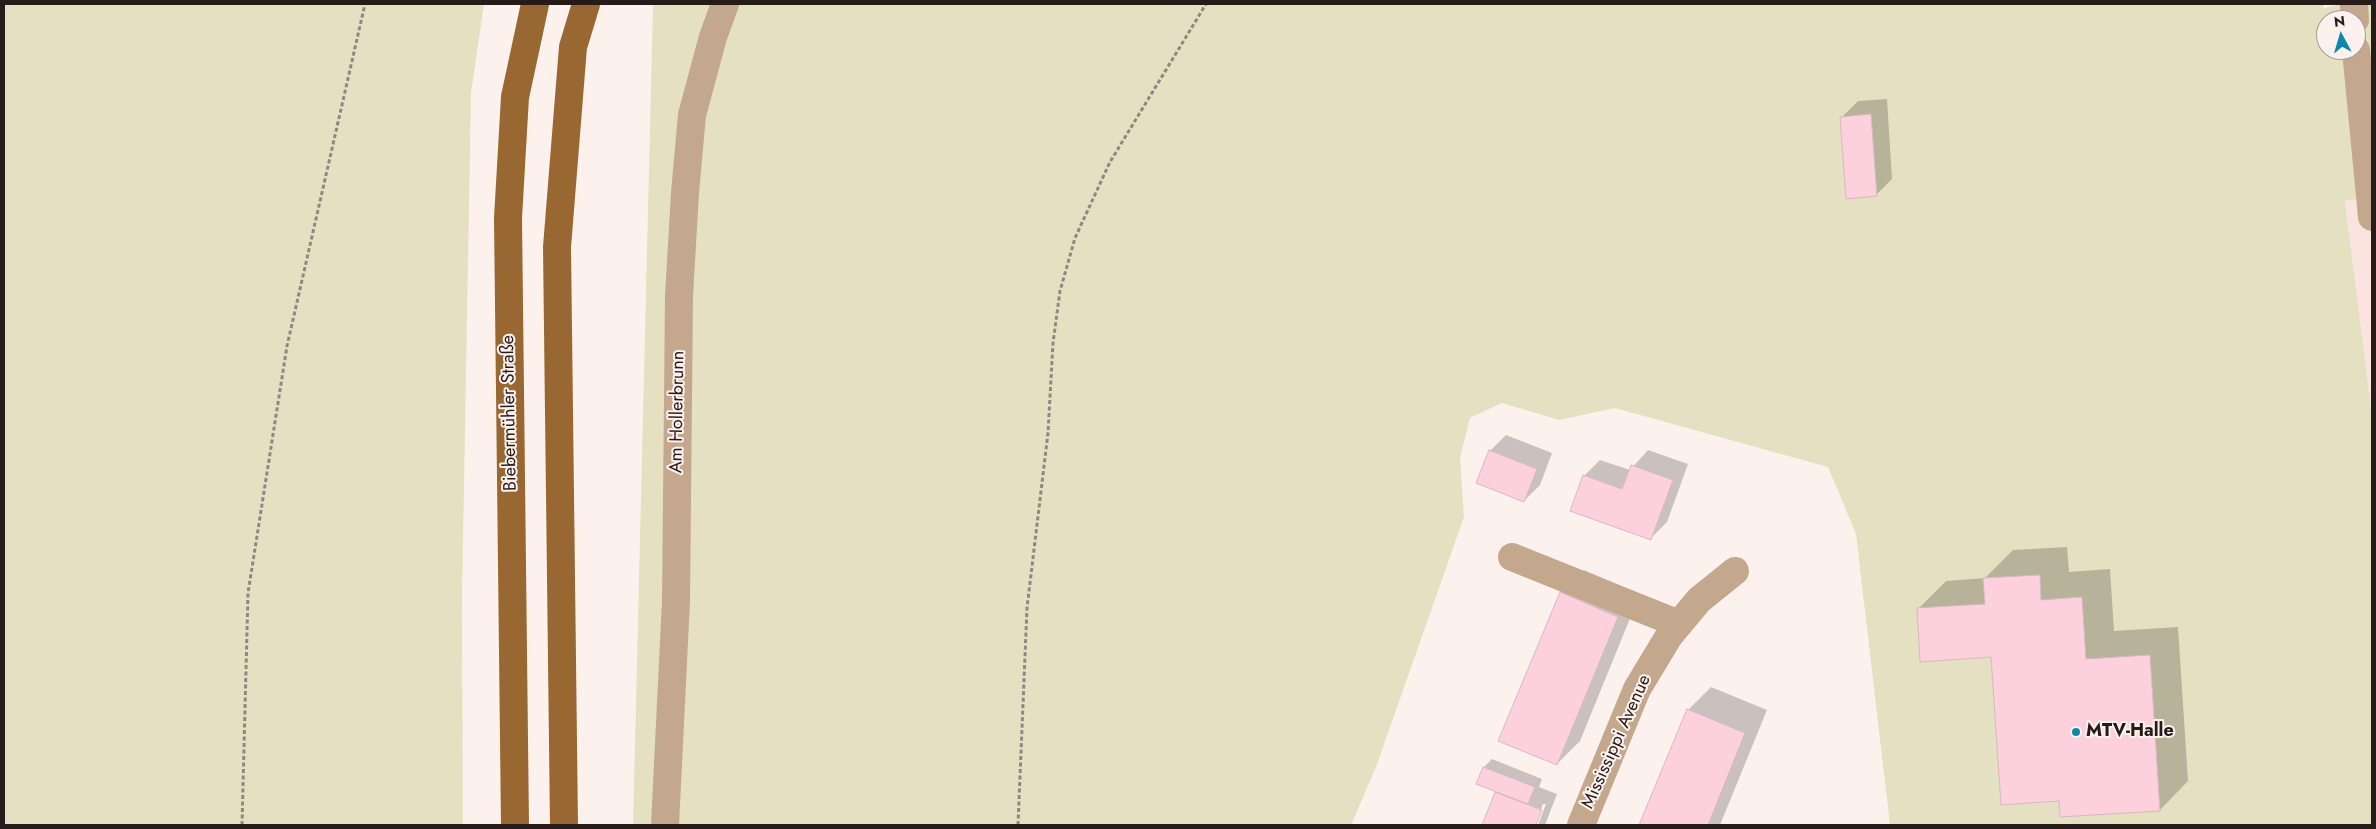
<!DOCTYPE html>
<meta charset="utf-8">
<style>
body{margin:0}
#map{position:relative;width:2376px;height:829px;overflow:hidden;background:#fdf1ee;font-family:Jost,sans-serif}
canvas{display:block}
.frame{position:absolute;inset:0;border:5px solid #261b19;pointer-events:none}
.north{position:absolute;left:2316px;top:10px;width:50px;height:50px;box-sizing:border-box;background:#fdf1ee;border:1px solid #a79b99;border-radius:50%;rotate:354deg;font-size:14px;font-weight:700;line-height:20px;text-align:center;color:#261b19}
.north::after{content:'';display:block;margin:auto;width:18px;height:22px;background:#0f86ab;clip-path:polygon(50% 0,100% 100%,50% 72%,0 100%)}
</style>
<div id="map">
<canvas width="2376" height="829"></canvas>
<div class="frame"></div>
<div class="north">N</div>
</div>
<script>
const context = document.querySelector('canvas').getContext('2d');
context.lineJoin = 'round';
function paint(path, color) {
  context.fillStyle = color;
  context.fill(path, 'evenodd');
}
function toPath(rows) {
  const path = new Path2D();
  for (const r of rows) {
    path.moveTo(r[0], r[1]);
    for (let i = 2; i < r.length; i += 2) path.lineTo(r[i], r[i + 1]);
  }
  return path;
}
function stroke(path, color, width, dash) {
  context.strokeStyle = color;
  context.lineWidth = width;
  context.lineCap = dash ? 'butt' : 'round';
  context.setLineDash(dash || []);
  context.stroke(path);
}
function label(font, color, halo, rows, align = 'center') {
  context.font = font + ' Jost,sans-serif';
  context.lineWidth = 4;
  context.setLineDash([]);
  context.textBaseline = 'middle';
  context.strokeStyle = halo;
  context.fillStyle = color;
  for (const [text, x, y, turn = 0] of rows) {
    context.save();
    context.translate(x, y);
    context.rotate((+turn || 0) * Math.PI / 180);
    context.textAlign = isNaN(turn) ? turn : align;
    if (halo) context.strokeText(text, 0, 0);
    context.fillText(text, 0, 0);
    context.restore();
  }
}
paint(toPath([
 [2372,196,2372,415,2345,200]
]), '#fbe4df');
paint(toPath([
 [4,4,484,4,471,93,462,597,463,825,4,825],
 [653,4,2323,4,2324,8,2342,4,2372,4,2372,196,2345,201,2372,415,2372,825,1890,825,1856,534,1828,467,1615,408,1559,420,1502,403,1470,418,1460,458,1464,517,1376,767,1351,825,633,825],
 [2326,20,2356,20,2356,50,2326,50]
]), '#e5e0c1');
paint(toPath([
 [1887,99,1892,179,1876,195,1842,117,1858,101],
 [1506,435,1552,453,1540,485,1524,501,1490,451],
 [1648,450,1688,464,1667,522,1651,538,1584,476,1600,460,1630,470],
 [2067,547,2069,572,2110,569,2114,631,2178,627,2188,781,2160,810,2060,800,1992,656,1918,609,1946,581,1985,578,2013,550],
 [1584,570,1640,594,1580,741,1557,764,1561,593],
 [1711,687,1767,710,1720,825,1640,825,1688,710],
 [1492,759,1542,779,1539,787,1557,794,1545,825,1538,825,1546,804,1543,804,1535,825,1483,825,1498,791,1478,783,1484,767]
]), '#0003');
const building = toPath([
 [1871,114,1877,196,1846,199,1840,117,1871,114],
 [1489,450,1537,469,1524,502,1476,483,1489,450],
 [1631,465,1673,480,1651,540,1570,511,1583,475,1622,489,1631,465],
 [2040,575,2041,600,2082,597,2086,659,2150,655,2160,811,2060,817,2059,801,2001,805,1991,657,1920,662,1917,608,1985,604,1983,578,2040,575],
 [1560,592,1618,617,1557,765,1498,741,1560,592],
 [1687,709,1745,733,1708,825,1639,825,1687,709],
 [1483,767,1535,787,1528,804,1476,784,1483,767],
 [1495,792,1542,810,1536,825,1482,825,1495,792]
]);
paint(building, '#fcd1dd');
stroke(building, '#d6b9c1', 1);
stroke(toPath([
 [242,825,248,593,287,346,365,4],
 [1018,825,1027,608,1048,433,1053,343,1060,291,1075,238,1110,162,1206,4]
]), '#928684', 3, [4, 2.5]);
stroke(toPath([
 [2354,4,2355,20],
 [2356,50,2372,217],
 [1512,557,1679,624],
 [665,825,676,601,679,296,685,193,692,115,713,37,725,4],
 [1581,825,1637,689,1669,636,1699,600,1735,571]
]), '#c4a88d', 28);
stroke(toPath([
 [515,825,508,218,515,97,535,4],
 [564,825,557,247,573,47,586,4]
]), '#996832', 28);
for (const [x, y, r, color] of [
 [2076,732,5,"#0f86ab"]
]) {
  const dot = new Path2D();
  dot.arc(x, y, r, 0, 2 * Math.PI);
  context.fillStyle = color;
  context.fill(dot);
  stroke(dot, '#fdf1ee', 2);
}
label('18px', '#261b19', '#fdf1ee', [
 ["Am Hollerbrunn",678,412,-89],
 ["Biebermühler Straße",510,413,-91],
 ["Mississippi Avenue",1617,742,-66]
]);
label('bold 18px', '#261b19', '#fdf1ee', [
 ["MTV-Halle",2086,732]
], 'left');
</script>
